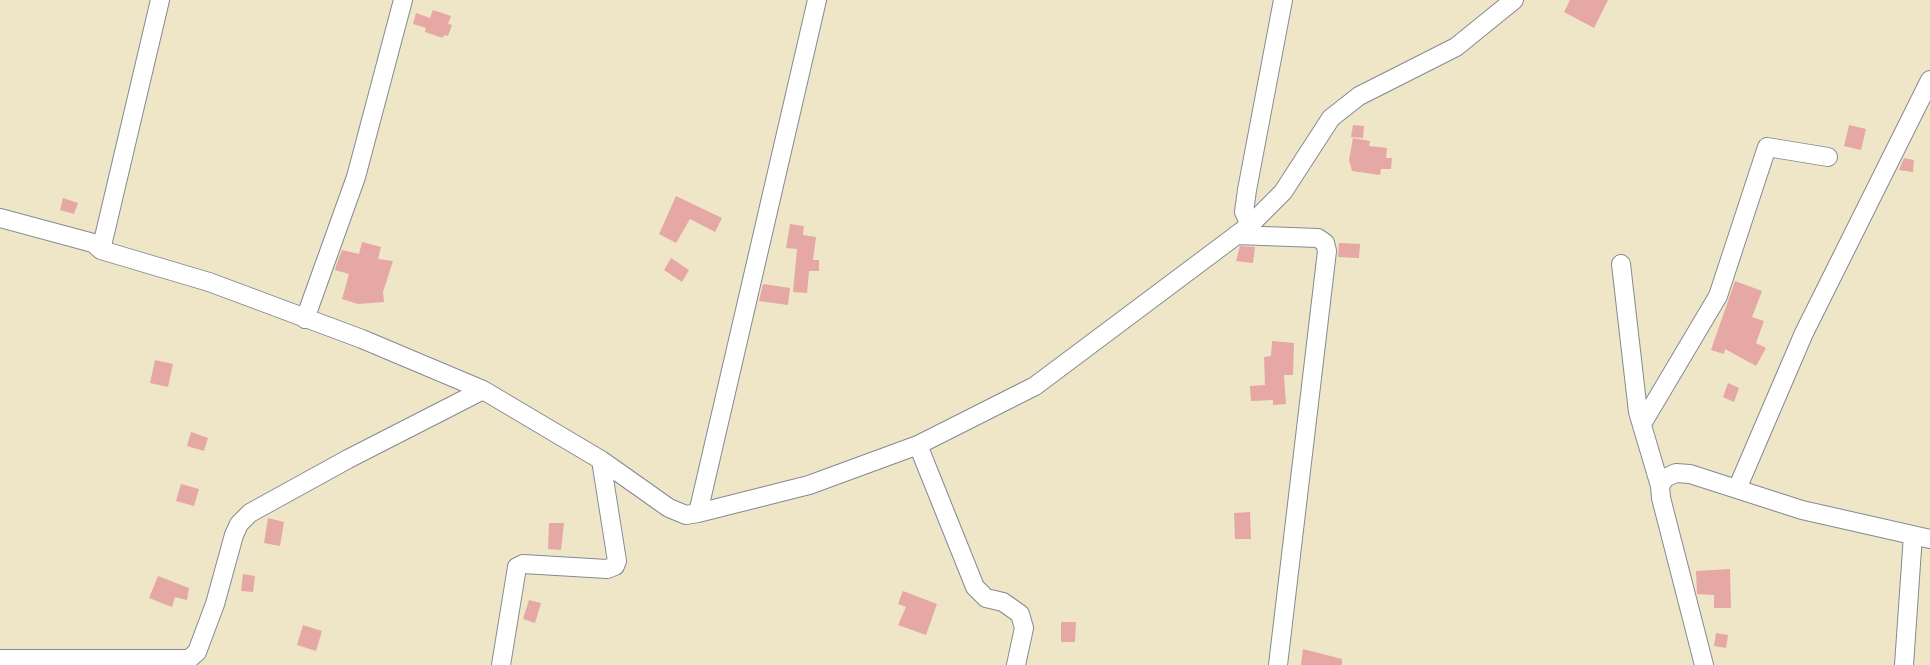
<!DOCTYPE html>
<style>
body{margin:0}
canvas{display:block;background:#efe5c7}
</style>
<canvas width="1930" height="665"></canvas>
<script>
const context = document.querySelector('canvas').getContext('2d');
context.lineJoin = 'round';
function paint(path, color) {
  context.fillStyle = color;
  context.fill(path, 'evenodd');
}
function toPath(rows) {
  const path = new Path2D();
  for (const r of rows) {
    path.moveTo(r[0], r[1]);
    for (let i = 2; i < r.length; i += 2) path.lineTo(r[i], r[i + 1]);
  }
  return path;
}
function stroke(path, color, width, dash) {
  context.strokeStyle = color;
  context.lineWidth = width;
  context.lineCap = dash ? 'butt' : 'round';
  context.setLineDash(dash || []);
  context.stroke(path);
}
paint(toPath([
 [1570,0,1608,0,1594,28,1564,12],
 [433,10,451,16,448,24,452,25,448,36,444,35,443,38,425,32,426,28,413,24,416,13,430,18],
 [1353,125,1364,126,1363,138,1351,137],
 [1849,125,1866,129,1861,150,1844,146],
 [1353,138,1370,141,1369,146,1387,148,1386,158,1392,158,1391,169,1381,169,1380,175,1352,171,1349,160],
 [1904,158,1914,160,1913,172,1899,170],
 [676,196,722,218,715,232,690,219,676,243,659,234],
 [63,198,78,203,74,214,60,210],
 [790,224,804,226,803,235,816,237,813,260,819,260,819,271,809,271,807,293,793,292,797,249,786,248],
 [362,242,381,247,378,259,393,261,383,292,384,302,358,304,342,299,349,274,335,270,337,263,342,250,359,254],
 [1339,243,1360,244,1359,258,1338,257],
 [1240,246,1255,247,1253,263,1236,261],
 [671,258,689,270,682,282,664,270],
 [1735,281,1762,291,1752,317,1764,321,1756,343,1766,348,1756,366,1725,349,1724,354,1711,350],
 [763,284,790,288,788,305,759,301],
 [1272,341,1294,343,1293,375,1284,375,1286,404,1273,405,1273,400,1251,401,1250,386,1265,385,1264,357,1271,356],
 [155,360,173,364,168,387,150,383],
 [1728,383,1739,388,1734,402,1723,397],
 [191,432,208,438,204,451,187,446],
 [181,484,199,489,194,506,176,501],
 [1250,512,1251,539,1235,539,1234,513],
 [268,518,284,522,280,546,264,543],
 [549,523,564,523,561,550,548,549],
 [1730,569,1731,608,1714,608,1714,595,1697,594,1696,571],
 [243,574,255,576,253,592,241,591],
 [158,576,189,588,187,600,175,597,172,607,149,598],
 [903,591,937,604,926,635,898,625,906,607,898,604],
 [529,600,541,603,535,623,523,619],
 [1061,622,1076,622,1075,642,1061,642],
 [303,625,322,631,316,651,297,645],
 [1716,633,1728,635,1726,648,1714,646],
 [1303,649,1342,659,1342,665,1301,665]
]), '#e6a8a4');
const minor = toPath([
 [0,218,93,243,101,250,209,282,362,339,483,390,601,460,669,508,686,515,698,513,809,485,918,445,1035,386,1250,225,1283,192,1331,118,1359,96,1456,47,1514,0],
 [1250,225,1244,212,1247,190,1283,0],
 [1236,235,1318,238,1325,243,1327,251,1278,665],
 [101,250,160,0],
 [1621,264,1638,412,1660,486],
 [305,319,356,177,403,0],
 [1642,424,1718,296,1767,147,1828,157],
 [918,445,975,587,986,598,1003,602,1020,614,1024,628,1016,665],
 [1737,489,1804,333,1930,80],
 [698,513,817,0],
 [0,659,189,659,197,652,215,604,234,535,239,524,250,513,348,459,483,390],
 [501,665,517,567,523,564,607,569,615,566,617,561,601,460],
 [1704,665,1661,498,1660,486,1665,478,1676,473,1690,474,1802,510,1930,539],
 [1904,665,1913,535]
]);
stroke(minor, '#858a92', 20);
stroke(minor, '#fff', 18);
</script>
